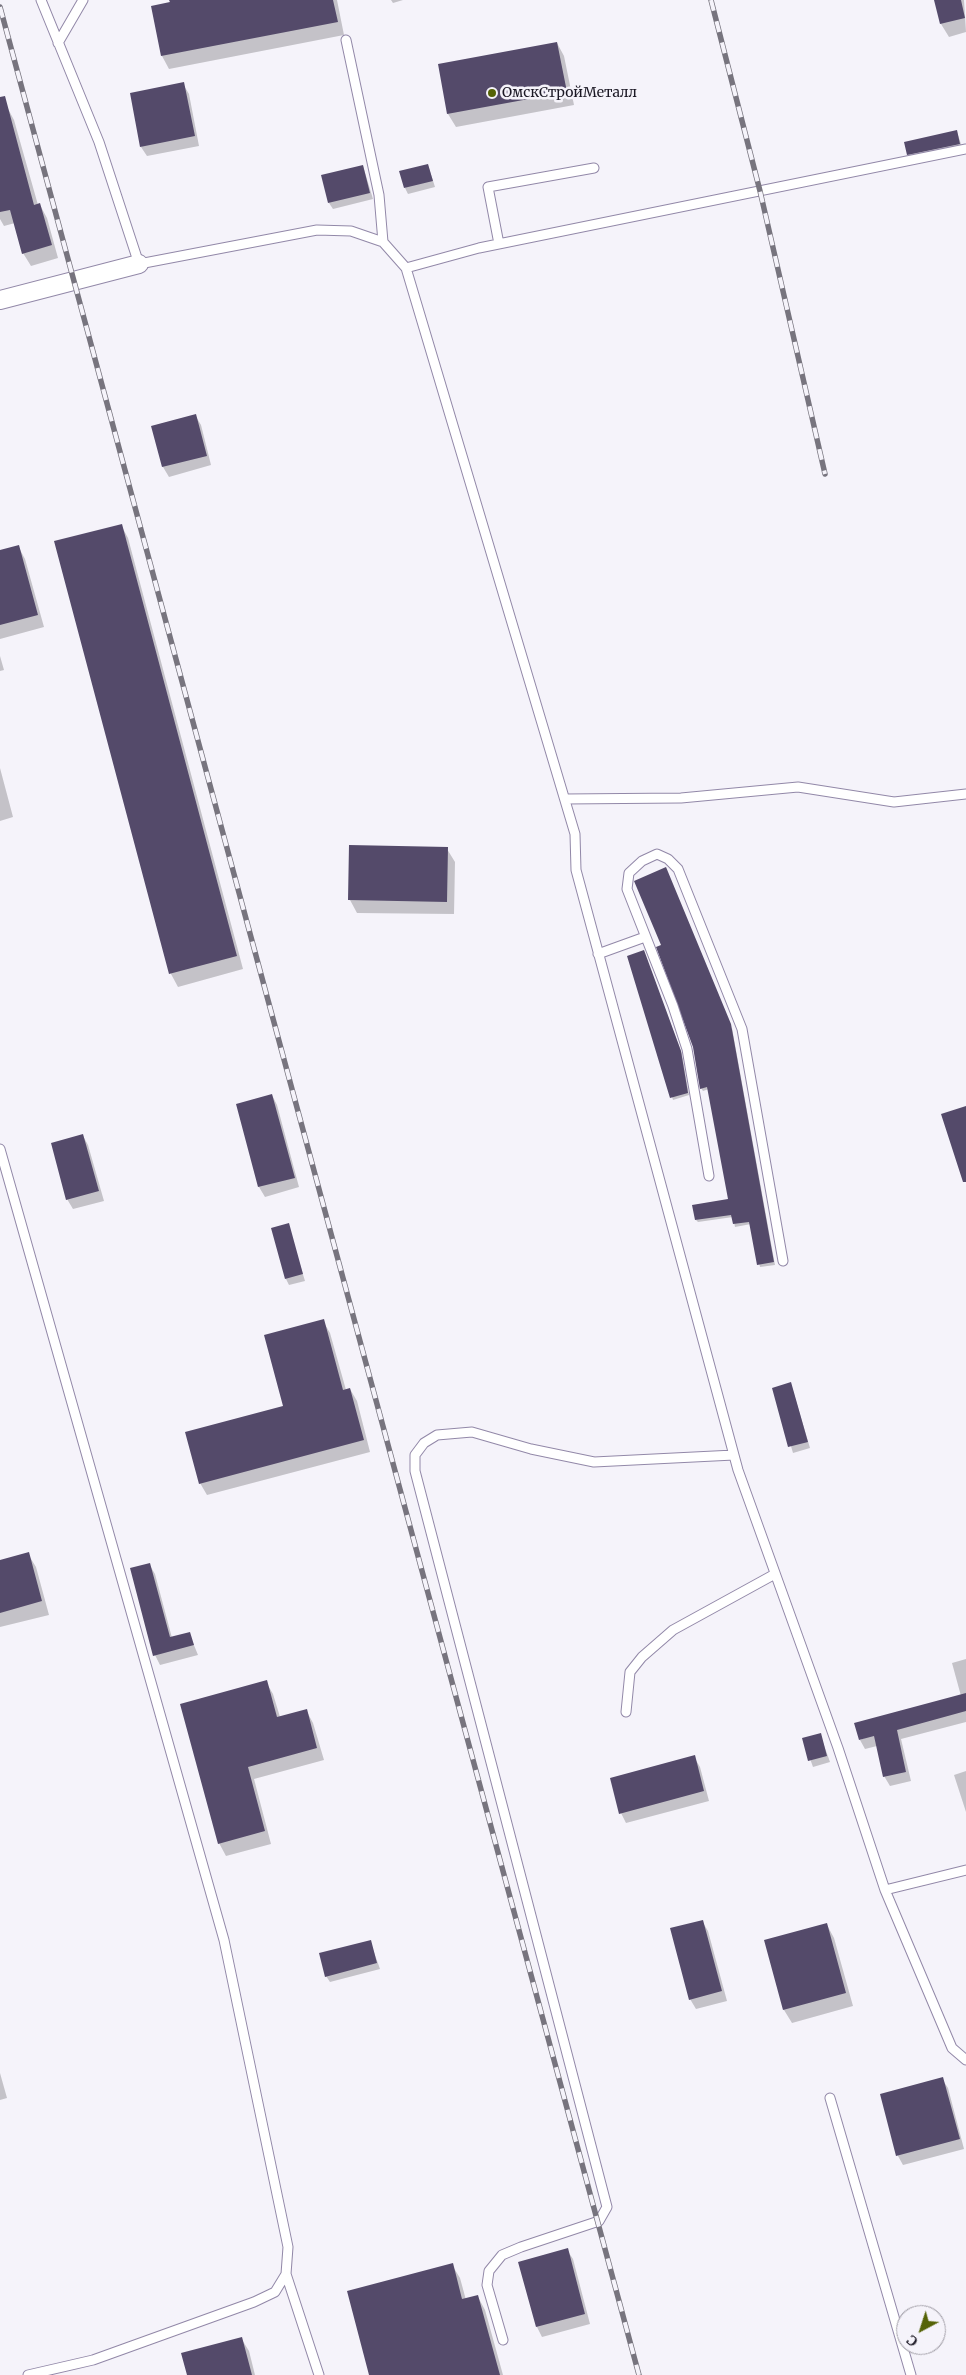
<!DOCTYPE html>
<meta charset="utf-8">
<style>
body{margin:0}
#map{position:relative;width:966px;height:2375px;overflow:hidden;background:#f5f3fa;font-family:Merriweather,serif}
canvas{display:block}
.north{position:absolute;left:896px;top:2305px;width:50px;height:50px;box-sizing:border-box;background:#f5f3fa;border:1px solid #9e9ba4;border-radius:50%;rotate:220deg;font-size:14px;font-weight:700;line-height:20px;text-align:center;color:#1b1824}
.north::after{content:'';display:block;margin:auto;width:18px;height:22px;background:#556307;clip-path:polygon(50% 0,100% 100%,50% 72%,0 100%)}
</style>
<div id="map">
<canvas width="966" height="2375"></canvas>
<div class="north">С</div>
</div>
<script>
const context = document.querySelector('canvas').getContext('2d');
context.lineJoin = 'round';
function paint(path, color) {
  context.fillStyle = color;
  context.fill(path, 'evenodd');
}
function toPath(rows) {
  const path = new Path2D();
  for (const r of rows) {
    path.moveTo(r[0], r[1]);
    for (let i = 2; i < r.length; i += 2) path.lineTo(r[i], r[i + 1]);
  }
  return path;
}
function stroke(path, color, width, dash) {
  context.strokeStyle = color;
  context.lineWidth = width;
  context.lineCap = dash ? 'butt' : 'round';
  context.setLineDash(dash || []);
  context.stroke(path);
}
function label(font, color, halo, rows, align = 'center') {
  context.font = font + ' Merriweather,serif';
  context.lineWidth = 5;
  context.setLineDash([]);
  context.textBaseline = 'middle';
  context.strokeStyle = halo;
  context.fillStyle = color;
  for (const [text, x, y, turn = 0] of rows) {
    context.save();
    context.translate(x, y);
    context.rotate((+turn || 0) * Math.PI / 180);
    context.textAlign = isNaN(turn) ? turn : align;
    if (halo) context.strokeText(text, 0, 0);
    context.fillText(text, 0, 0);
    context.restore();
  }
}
paint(toPath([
 [170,0,337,0,344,35,169,69,162,56],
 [391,0,403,0,393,3],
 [935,0,964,0,966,32,949,37,941,24],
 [557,43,564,56,574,105,456,127,448,114,439,65],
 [183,84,189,94,199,146,147,156,141,147],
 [7,107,14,120,38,205,40,205,47,218,58,258,31,266,23,253,15,223,4,226,0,219,0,109],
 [957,132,963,150,911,160,908,154],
 [428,165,435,187,408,194,405,188],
 [363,166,373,199,333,209,329,203],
 [195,415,201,425,211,465,169,477,163,467,153,426],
 [121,525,128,538,243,969,178,987,171,974,56,542],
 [18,546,25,559,44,627,0,639,0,551],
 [0,656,4,670,0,671],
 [0,768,13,817,0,821],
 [447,849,455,862,454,914,357,913,350,900],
 [645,955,682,1054,689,1095,673,1100,628,957],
 [732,1028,775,1265,760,1267,751,1224,735,1227,733,1217,698,1222,696,1220,729,1200,709,1089,703,1091,701,1088],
 [272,1095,277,1105,299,1187,265,1197,259,1187,237,1105],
 [83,1136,88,1145,104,1201,73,1209,67,1199],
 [288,1225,305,1281,289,1285,286,1279],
 [323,1321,330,1333,346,1390,350,1389,357,1401,370,1452,207,1495,200,1483,284,1407],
 [791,1384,810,1448,793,1453,774,1388],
 [28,1554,36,1567,49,1615,0,1627,0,1561],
 [149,1564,155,1574,172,1638,189,1633,198,1655,160,1665,155,1655],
 [966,1659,966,1722,901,1739,911,1781,890,1786,884,1776,877,1746,865,1749,860,1740,961,1696,952,1663],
 [266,1682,273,1694,280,1717,306,1710,313,1723,324,1760,254,1779,271,1844,226,1856,219,1843],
 [820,1734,830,1762,813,1767,803,1739],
 [694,1757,700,1767,709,1801,626,1823,621,1813],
 [966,1771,966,1812,954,1775],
 [702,1921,708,1931,727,2001,696,2009,690,1999],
 [827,1925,834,1938,853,2006,792,2023,784,2010,766,1941],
 [370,1941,380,1969,330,1982,326,1976],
 [0,2073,7,2098,0,2100],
 [942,2079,948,2088,964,2149,903,2165,898,2156,881,2095],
 [567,2250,573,2259,590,2324,542,2337,537,2327,520,2262],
 [452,2265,460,2278,466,2300,478,2297,485,2310,503,2375,371,2375],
 [241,2338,249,2351,255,2375,188,2375]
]), '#0003');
paint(toPath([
 [169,0,333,0,338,22,161,56,151,6,170,2],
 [934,0,961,0,965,18,940,24],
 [557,42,567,92,447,114,438,64],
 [184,82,195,136,140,147,130,93],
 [5,96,34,205,40,203,52,245,22,254,10,210,0,212,0,97],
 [957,130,960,144,907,155,904,142],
 [428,164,433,181,404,188,399,171],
 [363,165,370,193,328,203,321,175],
 [196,414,207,456,162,467,151,426],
 [122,524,237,956,169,974,54,541],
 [19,545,38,615,0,625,0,550],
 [349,845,448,847,447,902,348,900],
 [666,867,731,1024,774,1262,757,1265,749,1222,733,1224,731,1215,695,1220,692,1205,728,1199,707,1087,700,1089,693,1047,656,947,661,945,634,881],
 [644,950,681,1051,688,1093,670,1098,627,956],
 [272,1094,295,1178,258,1187,236,1104],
 [966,1106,966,1182,963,1182,941,1114],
 [83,1134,99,1191,66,1200,51,1143],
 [289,1223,303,1274,285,1279,271,1228],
 [324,1319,343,1390,350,1388,364,1440,199,1484,185,1432,283,1406,264,1335],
 [791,1382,808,1442,788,1447,772,1388],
 [29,1552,42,1601,0,1613,0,1560],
 [150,1563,170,1637,190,1632,194,1645,153,1656,130,1568],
 [267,1680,277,1717,307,1709,317,1748,248,1767,265,1831,218,1844,180,1704],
 [966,1693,966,1711,897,1730,906,1772,883,1777,874,1736,859,1740,854,1723],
 [821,1733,827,1756,808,1761,802,1738],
 [695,1755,704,1791,619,1814,610,1778],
 [703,1920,722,1991,689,2000,670,1928],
 [827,1923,846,1993,783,2010,764,1940],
 [371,1940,377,1963,325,1977,319,1953],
 [943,2077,960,2139,896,2156,880,2094],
 [568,2248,585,2314,536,2327,518,2262],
 [453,2263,462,2299,478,2295,500,2375,369,2375,347,2291],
 [242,2337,252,2375,187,2375,181,2353]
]), '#544a6a');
const lane = toPath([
 [41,0,99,142,139,264,317,230,351,231,383,242,406,268,575,834,576,870,738,1470,838,1748,885,1890,952,2048,966,2060],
 [346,40,379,195,383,242],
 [58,43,83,0],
 [499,244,488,187,594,168],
 [406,268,479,248,966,149],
 [565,799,681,798,798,787,894,802,966,794],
 [598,954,645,937],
 [0,1149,224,1940,288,2247,286,2274,275,2292,254,2302,93,2360,28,2375],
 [709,1176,687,1049,673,1006,627,889,629,873,642,861,657,854,668,859,678,869,742,1029,783,1261],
 [626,1712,630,1672,642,1657,673,1630,775,1574],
 [885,1890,966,1870],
 [830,2098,911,2375],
 [286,2274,319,2375],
 [503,2340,487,2285,489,2271,502,2255,521,2247,599,2221,607,2207,415,1471,415,1455,424,1443,437,1435,472,1432,531,1449,594,1462,734,1455]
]);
const street = toPath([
 [0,300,139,264]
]);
stroke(lane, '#9288a8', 11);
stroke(street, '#9288a8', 20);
stroke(lane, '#fff', 9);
stroke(street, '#fff', 18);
const rail = toPath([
 [711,0,760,191,825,474],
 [0,7,639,2375]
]);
stroke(rail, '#77747e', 5.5);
stroke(rail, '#f5f3fa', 4, [11]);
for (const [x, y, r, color] of [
 [492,93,5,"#556307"]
]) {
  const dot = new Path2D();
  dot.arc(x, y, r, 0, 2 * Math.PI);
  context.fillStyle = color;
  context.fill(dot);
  stroke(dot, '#f5f3fa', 2);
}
label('14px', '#1b1824', '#f5f3fa', [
 ["ОмскСтройМеталл",502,93]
], 'left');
</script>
